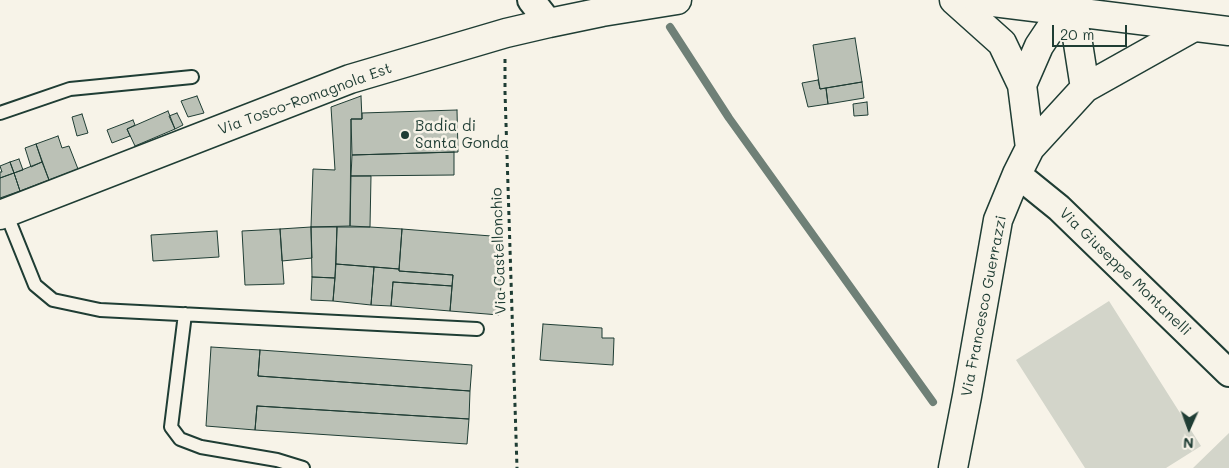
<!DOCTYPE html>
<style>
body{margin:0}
#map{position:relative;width:1229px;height:468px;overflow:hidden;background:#f7f3e8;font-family:Mali,sans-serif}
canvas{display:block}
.north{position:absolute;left:1164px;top:403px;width:50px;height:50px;-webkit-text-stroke:4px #f7f3e8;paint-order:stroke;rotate:182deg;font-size:14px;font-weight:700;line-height:20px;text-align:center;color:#1f3d34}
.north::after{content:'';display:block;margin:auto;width:18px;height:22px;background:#1f3d34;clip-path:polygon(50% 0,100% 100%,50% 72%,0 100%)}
.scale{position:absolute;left:1052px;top:25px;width:75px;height:22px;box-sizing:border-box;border:2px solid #1f3d34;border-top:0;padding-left:6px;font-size:15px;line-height:18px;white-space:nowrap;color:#1f3d34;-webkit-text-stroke:4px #f7f3e8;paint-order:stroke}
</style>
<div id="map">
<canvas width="1229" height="468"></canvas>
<div class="north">N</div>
<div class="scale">20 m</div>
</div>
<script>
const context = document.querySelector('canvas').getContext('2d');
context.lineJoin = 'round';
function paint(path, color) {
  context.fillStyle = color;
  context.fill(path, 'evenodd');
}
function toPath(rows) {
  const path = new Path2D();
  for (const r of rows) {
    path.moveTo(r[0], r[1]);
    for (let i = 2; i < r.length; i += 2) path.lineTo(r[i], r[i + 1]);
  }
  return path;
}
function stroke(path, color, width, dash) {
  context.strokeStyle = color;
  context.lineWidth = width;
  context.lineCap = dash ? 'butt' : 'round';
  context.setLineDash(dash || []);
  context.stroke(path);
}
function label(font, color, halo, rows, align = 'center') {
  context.font = font + ' Mali,sans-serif';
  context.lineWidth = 5;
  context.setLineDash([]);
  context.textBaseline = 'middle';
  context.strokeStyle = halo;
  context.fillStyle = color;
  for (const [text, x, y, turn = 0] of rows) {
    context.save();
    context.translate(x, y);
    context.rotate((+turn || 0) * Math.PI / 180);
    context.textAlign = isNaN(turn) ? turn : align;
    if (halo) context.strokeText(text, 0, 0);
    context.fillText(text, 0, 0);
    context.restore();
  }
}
paint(toPath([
 [1109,301,1201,446,1166,468,1085,468,1016,360],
 [1229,433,1229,468,1193,468]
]), '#d3d5ca');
stroke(toPath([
 [670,27,729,118,933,402]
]), '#6f8077', 8);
const building = toPath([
 [855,38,862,82,820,89,813,45,855,38],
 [818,80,820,89,826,88,828,104,808,107,802,83,818,80],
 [862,82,864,98,828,104,826,88,862,82],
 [197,96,204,113,188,117,181,101,197,96],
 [361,96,362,119,351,119,350,226,311,227,313,169,335,170,331,107,361,96],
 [867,102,868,115,854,116,853,104,867,102],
 [457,110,458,152,352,155,351,119,362,119,362,113,457,110],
 [168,111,175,129,135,146,127,129,168,111],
 [177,113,183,125,175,129,169,116,177,113],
 [82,114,88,133,77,136,72,117,82,114],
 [133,120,135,125,127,129,130,136,112,143,107,130,133,120],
 [58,136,62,148,69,146,78,169,49,180,36,144,58,136],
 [36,144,42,162,31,167,25,148,36,144],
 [454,152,454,175,351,176,352,155,454,152],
 [19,159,23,170,14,173,10,162,19,159],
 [10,162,14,173,0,178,0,172,2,172,0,166,10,162],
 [42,162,49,180,20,191,14,173,42,162],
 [14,173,20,191,0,198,0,178,14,173],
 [351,176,371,176,370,227,350,226,351,176],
 [311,227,312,258,282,261,280,229,311,227],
 [311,227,337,227,335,278,312,277,311,227],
 [337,227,370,227,402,229,399,269,336,264,337,227],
 [280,229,284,284,245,285,242,231,280,229],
 [402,229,504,237,499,315,450,311,453,275,399,271,402,229],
 [217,231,219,257,153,261,151,235,217,231],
 [336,264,374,267,371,305,333,301,336,264],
 [374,267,399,269,399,271,453,275,452,286,393,282,391,306,371,305,374,267],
 [312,277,335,278,333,301,311,300,312,277],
 [393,282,452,286,450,311,391,306,393,282],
 [543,324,602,328,602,338,614,338,613,365,540,360,543,324],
 [211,347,260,350,258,376,470,391,469,419,257,406,255,430,206,426,211,347],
 [260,350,472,365,470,391,258,376,260,350],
 [257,406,469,419,467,444,255,430,257,406]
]);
paint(building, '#bbc1b6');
stroke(building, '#1f3d34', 1);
const lane = toPath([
 [0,113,70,89,192,77],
 [6,213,35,285,53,300,100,310,477,329],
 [185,314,171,427,180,439,201,447,277,460,303,468]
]);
const street = toPath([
 [531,0,549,23],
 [1017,174,1059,208,1229,373]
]);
const secondary = toPath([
 [954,0,1002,43,1022,85,1030,148],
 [1068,11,1077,37,1085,88],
 [1022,85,1039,46,1063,10],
 [953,468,967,396,998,220,1017,174,1030,148,1085,88,1192,28]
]);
const primary = toPath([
 [977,0,1229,31],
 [0,215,350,79,506,33,549,23,602,12,677,0]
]);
stroke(lane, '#1f3d34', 16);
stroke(street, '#1f3d34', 30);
stroke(secondary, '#1f3d34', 31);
stroke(primary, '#1f3d34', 31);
stroke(toPath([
 [505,59,505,92,517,468]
]), '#1f3d34', 3, [4, 4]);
stroke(lane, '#f7f3e8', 12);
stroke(street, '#f7f3e8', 26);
stroke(secondary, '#f7f3e8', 28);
stroke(primary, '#f7f3e8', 28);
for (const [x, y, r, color] of [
 [405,135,5,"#1f3d34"]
]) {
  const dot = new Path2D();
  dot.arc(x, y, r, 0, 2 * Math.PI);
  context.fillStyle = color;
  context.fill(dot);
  stroke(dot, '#f7f3e8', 2);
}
label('15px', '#1f3d34', '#f7f3e8', [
 ["Via Tosco-Romagnola Est",305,99,-20],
 ["Via Castellonchio",499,251,-92],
 ["Via Giuseppe Montanelli",1125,272,44],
 ["Via Francesco Guerrazzi",984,306,-79]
]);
label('15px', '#1f3d34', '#f7f3e8', [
 ["Badia di",415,126],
 ["Santa Gonda",415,143]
], 'left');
</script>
